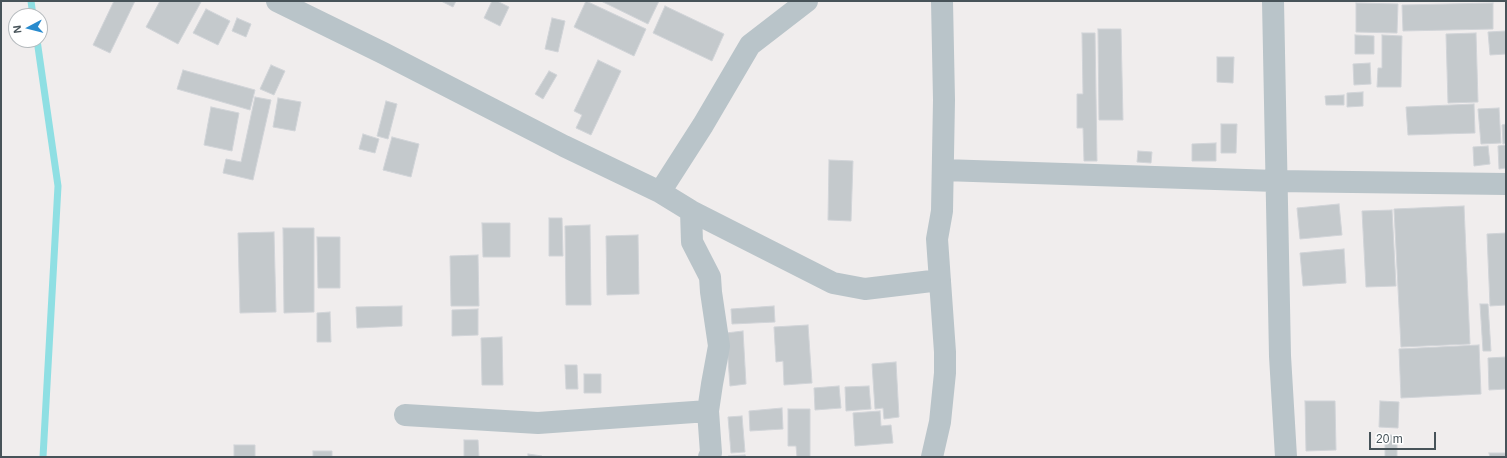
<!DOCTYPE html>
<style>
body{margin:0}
#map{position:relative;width:1507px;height:458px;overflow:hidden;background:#f0eded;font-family:Arial,sans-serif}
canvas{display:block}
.frame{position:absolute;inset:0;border:2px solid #475359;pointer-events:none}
.north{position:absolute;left:8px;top:8px;width:40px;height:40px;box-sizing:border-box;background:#fff;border:1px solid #b5babd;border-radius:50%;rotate:263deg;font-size:11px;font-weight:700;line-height:16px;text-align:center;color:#475359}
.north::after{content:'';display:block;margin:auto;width:14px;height:18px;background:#298bce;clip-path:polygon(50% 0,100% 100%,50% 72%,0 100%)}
.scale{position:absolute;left:1369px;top:432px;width:67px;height:18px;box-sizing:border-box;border:2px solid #475359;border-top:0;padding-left:5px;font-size:12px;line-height:14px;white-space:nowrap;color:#475359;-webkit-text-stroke:3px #fff;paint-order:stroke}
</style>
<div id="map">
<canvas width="1507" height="458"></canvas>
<div class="frame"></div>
<div class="north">N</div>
<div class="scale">20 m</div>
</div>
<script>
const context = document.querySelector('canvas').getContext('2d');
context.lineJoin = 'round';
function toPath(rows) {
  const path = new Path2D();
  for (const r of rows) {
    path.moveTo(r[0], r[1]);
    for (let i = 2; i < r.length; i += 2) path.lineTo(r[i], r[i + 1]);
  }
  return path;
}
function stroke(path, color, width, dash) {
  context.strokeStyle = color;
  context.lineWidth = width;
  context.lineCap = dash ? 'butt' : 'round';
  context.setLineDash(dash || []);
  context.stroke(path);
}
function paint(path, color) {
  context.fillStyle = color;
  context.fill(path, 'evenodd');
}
stroke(toPath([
 [31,1,33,16],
 [37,40,58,186,43,457]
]), '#8fdfe3', 7);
const building = toPath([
 [114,1,135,1,110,53,93,45,114,1],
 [160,1,198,1,201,2,178,44,146,27,160,1],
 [441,1,456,1,453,7,441,1],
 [492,1,497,1,509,7,500,26,484,18,492,1],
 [586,1,646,29,634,56,574,27,586,1],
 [601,1,659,1,648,24,601,1],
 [1356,3,1398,4,1397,33,1356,32,1356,3],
 [1493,3,1493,29,1403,31,1402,5,1493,3],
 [665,6,724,34,712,61,653,33,665,6],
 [206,9,230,21,218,45,193,33,206,9],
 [237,18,251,24,246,37,232,31,237,18],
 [552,18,565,21,558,52,545,49,552,18],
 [1098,29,1121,29,1123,120,1099,120,1098,29],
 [1506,31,1506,54,1490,55,1488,32,1506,31],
 [1082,33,1095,33,1097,161,1084,161,1083,128,1077,128,1077,94,1083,94,1082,33],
 [1476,33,1478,102,1448,103,1446,34,1476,33],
 [1355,35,1374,36,1374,54,1355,54,1355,35],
 [1382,35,1402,36,1401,87,1377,87,1378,68,1382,68,1382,35],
 [1217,57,1234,57,1233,83,1217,82,1217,57],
 [598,60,621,71,591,135,576,128,582,115,574,111,598,60],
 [1370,63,1371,84,1354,85,1353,64,1370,63],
 [271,65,285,71,274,95,260,89,271,65],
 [183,70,255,90,250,110,177,89,183,70],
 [549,71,557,75,543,99,535,94,549,71],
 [1363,92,1363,106,1347,107,1347,93,1363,92],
 [1344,95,1344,105,1326,105,1325,96,1344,95],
 [255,97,271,100,253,180,223,173,226,159,241,162,255,97],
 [278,98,301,102,295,131,273,127,278,98],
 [386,101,397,104,388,139,377,136,386,101],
 [1474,104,1475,133,1408,135,1406,107,1474,104],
 [211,107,239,113,232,151,204,145,211,107],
 [1499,108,1501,143,1481,144,1478,109,1499,108],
 [1221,124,1237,124,1236,153,1221,153,1221,124],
 [1506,124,1506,143,1503,144,1502,125,1506,124],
 [363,134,379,139,375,153,359,149,363,134],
 [392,137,419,144,411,177,383,170,392,137],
 [1216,143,1216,161,1192,161,1192,144,1216,143],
 [1506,145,1506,168,1499,169,1498,146,1506,145],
 [1488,146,1490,164,1474,166,1473,147,1488,146],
 [1138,151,1152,152,1151,163,1137,162,1138,151],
 [829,160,853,161,851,221,828,220,829,160],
 [1339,204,1342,235,1300,239,1297,208,1339,204],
 [1464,206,1470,344,1401,347,1394,209,1464,206],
 [1392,210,1396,286,1366,287,1362,211,1392,210],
 [549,218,562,218,563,256,549,256,549,218],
 [482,223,510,223,510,257,483,257,482,223],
 [590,225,591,305,566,305,565,226,590,225],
 [283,228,314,228,314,312,284,313,283,228],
 [274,232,276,312,240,313,238,233,274,232],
 [1506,233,1506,305,1490,306,1487,234,1506,233],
 [638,235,639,294,607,295,606,236,638,235],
 [317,237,340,237,340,288,318,288,317,237],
 [1344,249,1346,283,1303,286,1300,253,1344,249],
 [478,255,479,306,451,306,450,256,478,255],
 [1480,304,1488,304,1491,351,1483,351,1480,304],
 [402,306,402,326,357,328,356,307,402,306],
 [774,306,775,322,732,324,731,309,774,306],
 [478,309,478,335,452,336,452,310,478,309],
 [330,312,331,342,317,342,317,313,330,312],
 [808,325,812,383,784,385,783,361,776,362,774,327,808,325],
 [743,331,746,384,730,386,726,333,743,331],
 [502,337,503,385,482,385,481,338,502,337],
 [1479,345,1481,394,1401,398,1399,349,1479,345],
 [1506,357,1506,389,1489,390,1488,358,1506,357],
 [896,362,899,417,884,419,883,408,875,409,872,364,896,362],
 [565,365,577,365,578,389,566,389,565,365],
 [584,374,601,374,601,393,584,393,584,374],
 [839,386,841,408,815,410,814,388,839,386],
 [869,386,871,409,846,411,845,387,869,386],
 [1305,401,1335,401,1336,450,1306,451,1305,401],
 [1380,401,1399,402,1398,428,1379,427,1380,401],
 [782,408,783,429,750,431,749,411,782,408],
 [788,409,810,409,810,457,797,457,796,446,788,446,788,409],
 [880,411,881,426,891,425,893,443,855,446,853,413,880,411],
 [742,416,745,452,731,453,728,417,742,416],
 [1385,435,1397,435,1397,457,1385,457,1385,435],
 [464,440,478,440,479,457,464,457,464,440],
 [234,445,255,445,255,457,234,457,234,445],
 [313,451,332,451,332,457,313,457,313,451],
 [1489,453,1506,453,1506,457,1490,457,1489,453],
 [528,454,542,456,542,457,528,457,528,454],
 [745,455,746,457,729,457,728,456,745,455]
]);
paint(building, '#c4c9cc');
stroke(building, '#d1d4d8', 1);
stroke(toPath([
 [277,1,383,53,564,146,660,192,691,211,833,283,865,289,940,280],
 [1273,1,1280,356,1286,457],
 [943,170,1276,181,1506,184],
 [660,192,703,125,750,45,807,1],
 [691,211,692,242,710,277,711,292,719,346,712,384,708,411,711,453,709,457],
 [405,415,538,423,708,411],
 [932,457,940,422,945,373,945,352,937,239,942,211,944,100,942,1]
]), '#b9c4c9', 22);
</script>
